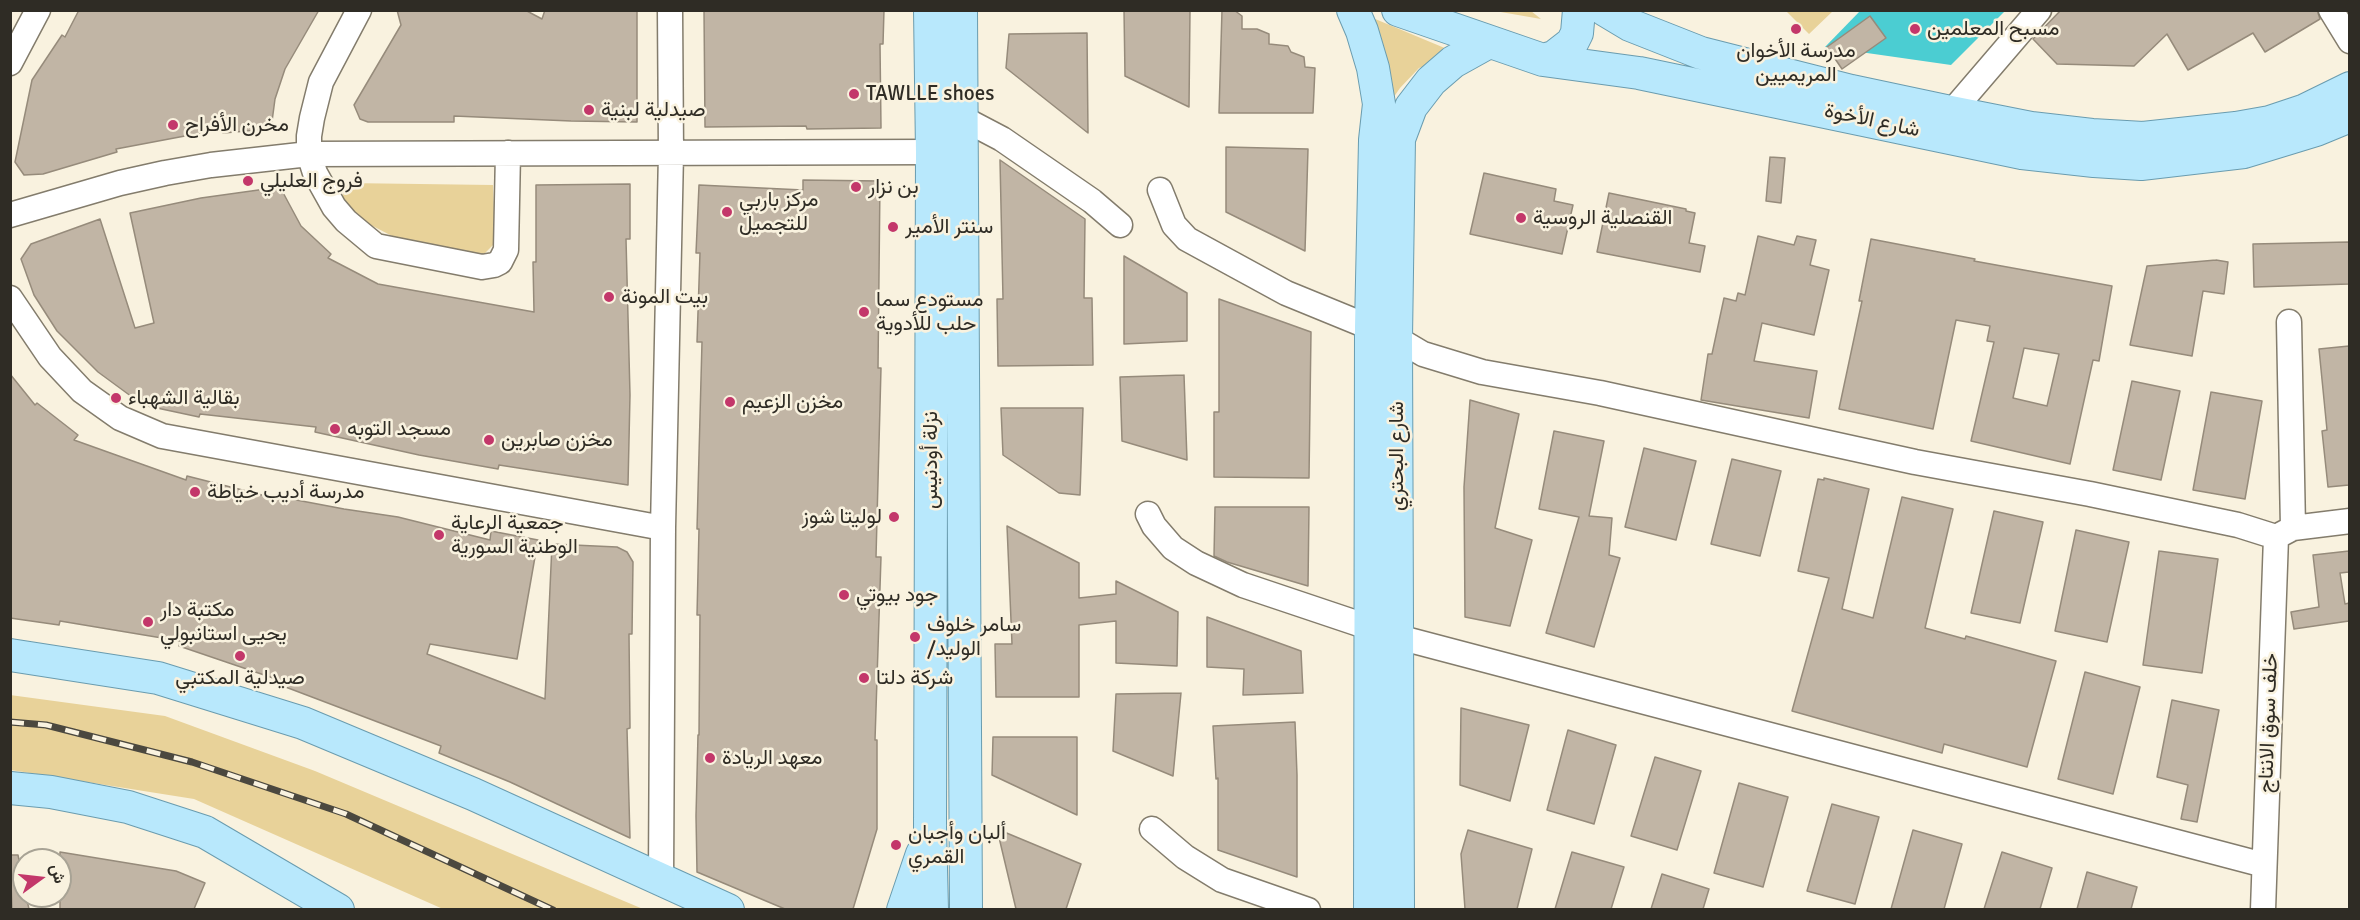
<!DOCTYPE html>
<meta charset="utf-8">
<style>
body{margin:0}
#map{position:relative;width:2360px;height:920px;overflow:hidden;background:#f9f2df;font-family:Signika,Vazirmatn,sans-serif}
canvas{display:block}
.frame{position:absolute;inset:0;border:12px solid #2f2c25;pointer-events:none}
.north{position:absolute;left:12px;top:848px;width:60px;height:60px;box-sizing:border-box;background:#f9f2df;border:2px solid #a8a395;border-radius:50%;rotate:75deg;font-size:16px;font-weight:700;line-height:24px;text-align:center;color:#2f2c25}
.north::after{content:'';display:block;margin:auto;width:21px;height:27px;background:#c3376a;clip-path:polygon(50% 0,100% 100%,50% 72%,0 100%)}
</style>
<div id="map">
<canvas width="2360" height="920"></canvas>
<div class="frame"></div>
<div class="north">ش</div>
</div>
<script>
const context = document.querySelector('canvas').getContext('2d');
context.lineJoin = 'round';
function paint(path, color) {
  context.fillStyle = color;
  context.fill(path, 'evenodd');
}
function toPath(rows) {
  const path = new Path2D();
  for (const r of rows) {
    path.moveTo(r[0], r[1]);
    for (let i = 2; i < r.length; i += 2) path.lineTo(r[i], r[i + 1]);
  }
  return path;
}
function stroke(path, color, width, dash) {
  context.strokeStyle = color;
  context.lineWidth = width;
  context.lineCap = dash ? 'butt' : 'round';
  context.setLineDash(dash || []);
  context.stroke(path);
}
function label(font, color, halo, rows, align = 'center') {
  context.font = font + ' Signika,Vazirmatn,sans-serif';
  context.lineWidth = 5;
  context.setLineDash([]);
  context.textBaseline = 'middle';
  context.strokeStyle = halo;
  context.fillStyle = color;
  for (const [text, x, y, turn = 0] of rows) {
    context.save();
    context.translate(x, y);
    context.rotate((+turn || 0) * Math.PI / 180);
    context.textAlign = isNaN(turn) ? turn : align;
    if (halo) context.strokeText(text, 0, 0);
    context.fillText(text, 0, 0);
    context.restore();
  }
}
paint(toPath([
 [1495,11,1531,11,1541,19],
 [1786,11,1833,11,1809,34],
 [1368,16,1459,54,1419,68,1400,88,1382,114],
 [346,183,493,185,495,243,480,258,394,237,365,222,342,200],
 [10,695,165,716,315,771,643,909,443,909,194,799,11,770]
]), '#e8d299');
paint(toPath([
 [1860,11,2005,11,1951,65,1825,47]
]), '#4bcdd2');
const building = toPath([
 [79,10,319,10,285,69,275,99,271,129,223,133,222,129,116,149,117,152,43,174,24,175,15,162,32,80,62,35,65,37,79,10],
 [397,10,525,10,542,19,545,10,637,10,637,122,571,121,454,116,454,122,368,122,360,119,354,105,401,25,397,10],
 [704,10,884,10,883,44,880,44,881,128,807,129,806,126,705,127,704,10],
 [1124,10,1190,10,1189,107,1125,76,1124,10],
 [1222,10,1234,10,1242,16,1242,29,1257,29,1269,34,1269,44,1288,46,1291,52,1304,57,1305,67,1315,68,1313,113,1219,113,1222,10],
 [2061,10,2317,10,2320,19,2265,52,2253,33,2188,70,2167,34,2134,66,2057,64,2033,39,2061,10],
 [1870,16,1886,38,1842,69,1827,47,1870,16],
 [1087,33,1088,133,1006,68,1009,34,1087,33],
 [1226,147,1308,149,1305,251,1226,212,1226,147],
 [1770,157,1785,158,1781,203,1766,201,1770,157],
 [1000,160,1085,219,1084,298,1092,298,1093,365,998,366,997,299,1003,299,1000,160],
 [1484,173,1556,189,1554,201,1573,205,1562,254,1470,234,1484,173],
 [803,180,880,181,878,368,881,368,876,557,881,557,875,740,877,740,877,829,853,909,785,909,697,872,696,816,698,735,699,735,700,615,697,615,699,529,697,529,702,342,697,342,700,253,696,253,699,185,803,190,803,180],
 [630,184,630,239,626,239,630,395,628,485,499,465,498,469,419,455,315,432,316,427,200,414,199,417,143,405,98,372,57,331,34,295,21,259,31,244,100,219,135,328,154,323,130,213,201,198,280,187,301,226,331,254,328,258,378,284,534,312,533,262,536,262,536,185,630,184],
 [1609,193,1686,209,1686,211,1695,213,1689,243,1705,246,1700,272,1597,252,1609,193],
 [1758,236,1794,245,1797,236,1816,240,1810,265,1829,270,1814,335,1762,323,1754,361,1817,371,1809,418,1701,400,1708,354,1712,354,1724,298,1736,301,1738,293,1745,295,1758,236],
 [1871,239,1975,259,1974,261,2112,286,2099,361,2093,360,2070,464,1971,441,1994,342,1987,341,1990,326,1956,320,1933,429,1839,409,1862,301,1859,301,1871,239],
 [2024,348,2059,354,2047,406,2013,398,2024,348],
 [2349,242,2349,284,2254,287,2253,244,2349,242],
 [1124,256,1187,293,1187,341,1124,344,1124,256],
 [2216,260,2228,262,2224,294,2203,291,2192,356,2130,345,2147,266,2216,260],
 [1219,299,1311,332,1309,478,1214,477,1214,412,1219,412,1219,299],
 [2349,346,2349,485,2328,487,2322,431,2327,430,2319,349,2349,346],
 [10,374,35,405,37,403,78,435,74,440,186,480,187,476,270,497,270,495,344,509,398,517,490,540,491,531,538,540,517,659,430,644,427,654,545,699,552,544,617,547,627,552,633,562,632,634,629,634,630,728,627,729,630,838,510,782,439,753,441,746,275,683,276,679,179,646,180,641,60,621,59,625,10,618,10,374],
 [1184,375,1187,460,1122,441,1120,377,1184,375],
 [2132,381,2180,391,2161,480,2113,470,2132,381],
 [2211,392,2262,401,2245,499,2193,490,2211,392],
 [1470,400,1519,414,1495,528,1532,540,1510,626,1465,617,1464,487,1470,400],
 [1001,408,1083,408,1080,495,1059,493,1003,455,1001,408],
 [1554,431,1604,441,1589,516,1612,518,1609,555,1620,558,1594,647,1546,633,1579,517,1539,509,1554,431],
 [1644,448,1696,461,1676,540,1625,527,1644,448],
 [1732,459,1781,471,1760,556,1711,544,1732,459],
 [1824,478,1869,489,1842,609,1873,618,1902,497,1953,509,1925,628,1965,639,1966,636,2056,661,2027,767,1944,744,1942,753,1792,711,1829,578,1798,571,1818,479,1824,480,1824,478],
 [1215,507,1309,507,1308,586,1227,562,1214,556,1215,507],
 [1994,511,2043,522,2020,623,1971,613,1994,511],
 [1007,526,1079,563,1079,598,1116,594,1116,581,1178,612,1177,666,1116,663,1116,621,1079,625,1079,697,996,697,995,644,1012,644,1007,526],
 [2076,530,2129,542,2107,642,2055,631,2076,530],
 [2159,551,2218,559,2202,673,2143,665,2159,551],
 [2349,551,2349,572,2340,573,2345,604,2349,603,2349,621,2294,629,2291,612,2319,607,2313,555,2349,551],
 [1207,617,1301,651,1303,693,1243,695,1244,669,1207,667,1207,617],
 [2085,672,2140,687,2113,794,2058,779,2085,672],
 [1181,693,1173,776,1113,751,1116,694,1181,693],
 [2172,700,2219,710,2197,822,2181,819,2188,785,2157,777,2172,700],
 [1461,708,1529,725,1510,801,1460,785,1461,708],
 [1295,722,1297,775,1297,877,1218,850,1218,778,1216,779,1213,726,1295,722],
 [1568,730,1616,745,1594,824,1547,810,1568,730],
 [993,737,1077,737,1077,815,992,775,993,737],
 [1655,757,1701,771,1677,850,1631,836,1655,757],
 [1739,783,1788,797,1763,887,1714,873,1739,783],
 [1832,804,1879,817,1855,904,1807,891,1832,804],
 [997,829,1081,864,1066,909,1016,909,997,829],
 [1468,830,1532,849,1517,909,1465,909,1461,854,1468,830],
 [1913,830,1962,844,1944,909,1891,909,1913,830],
 [60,852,176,871,205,883,194,909,60,909,60,852],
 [1572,852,1624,867,1611,909,1555,909,1572,852],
 [2002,852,2052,868,2040,909,1984,909,2002,852],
 [10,855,18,855,24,885,24,896,26,896,29,909,12,909,10,855],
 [2087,872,2137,887,2131,909,2077,909,2087,872],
 [1662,874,1709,889,1703,909,1651,909,1662,874]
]);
paint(building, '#c1b5a5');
stroke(building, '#968b7b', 1.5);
const minor = toPath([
 [359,10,321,82,312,118,309,136,309,154,315,173,334,207,346,221,376,246,482,267,494,265,500,262,506,250,508,153],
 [2331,10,2350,41],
 [10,63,38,10],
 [962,118,1002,139,1092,201,1120,225],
 [1943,122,2039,10],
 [1160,190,1174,225,1187,239,1286,293,1396,338,1423,354,1482,372,1600,393,1915,462,2090,494,2238,525,2276,537,2293,528,2350,521],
 [10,215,120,183,165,173,211,165,309,154,932,152],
 [10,298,50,357,82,391,120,418,162,436,663,528],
 [2289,322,2293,528],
 [1148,514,1154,526,1173,548,1196,563,1243,585,1398,637,2264,865],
 [1152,829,1185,857,1222,880,1308,910],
 [661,878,663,528,671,153,670,10],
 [2263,910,2276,537]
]);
const major = toPath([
 [930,10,932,152,930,827,932,910],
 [961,10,966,910],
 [1353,10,1362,31,1373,68,1379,104,1375,140,1371,327,1370,910],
 [1398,10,1543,60,1639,73,2022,153,2094,161,2141,164,2244,152,2316,130,2350,116],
 [1605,10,1630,25,1701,53,1851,91,1950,112,2031,128,2092,135,2143,138,2236,128,2270,122,2303,111,2350,88],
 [1543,60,1554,57,1572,43,1577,33,1579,10],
 [10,655,158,678,303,723,473,794,728,910],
 [10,788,51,792,128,807,205,832,338,910],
 [903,910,922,854],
 [1398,910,1396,338,1399,139,1411,107,1431,81,1453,62,1489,42]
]);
stroke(minor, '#837c6c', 27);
stroke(major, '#6a9caf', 34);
stroke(minor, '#fff', 24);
stroke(major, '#b8e8fc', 32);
const rail = toPath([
 [10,722,46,725,192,762,346,814,553,910]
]);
stroke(rail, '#4b483f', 7);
stroke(rail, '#f9f2df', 4.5, [14]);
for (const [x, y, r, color] of [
 [1796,29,6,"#c3376a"],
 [1915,29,6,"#c3376a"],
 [854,94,6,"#c3376a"],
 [589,110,6,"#c3376a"],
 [173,125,6,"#c3376a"],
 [248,181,6,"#c3376a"],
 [856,187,6,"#c3376a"],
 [727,212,6,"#c3376a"],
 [1521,218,6,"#c3376a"],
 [893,227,6,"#c3376a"],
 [609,297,6,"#c3376a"],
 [864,312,6,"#c3376a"],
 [116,398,6,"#c3376a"],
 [730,402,6,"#c3376a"],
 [335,429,6,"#c3376a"],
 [489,440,6,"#c3376a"],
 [195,492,6,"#c3376a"],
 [894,517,6,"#c3376a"],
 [439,535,6,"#c3376a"],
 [844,595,6,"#c3376a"],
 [148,622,6,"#c3376a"],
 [915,637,6,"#c3376a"],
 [240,656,6,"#c3376a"],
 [864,678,6,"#c3376a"],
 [710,758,6,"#c3376a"],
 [896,845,6,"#c3376a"]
]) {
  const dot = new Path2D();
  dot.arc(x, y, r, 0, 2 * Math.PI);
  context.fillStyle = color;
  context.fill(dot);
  stroke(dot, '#f9f2df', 2);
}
label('21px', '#2f2c25', '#f9f2df', [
 ["مسبح المعلمين",1927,29],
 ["مدرسة الأخوان",1796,51,"center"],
 ["المريميين",1796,75,"center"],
 ["TAWLLE shoes",866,94],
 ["صيدلية لبنية",601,110],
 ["مخرن الأفراح",185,125],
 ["فروج العليلي",260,181],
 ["بن نزار",868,187],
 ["مركز باربي",739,200],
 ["للتجميل",739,224],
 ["القنصلية الروسية",1533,218],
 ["سنتر الأمير",905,227],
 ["بيت المونة",621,297],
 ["مستودع سما",876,300],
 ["حلب للأدوية",876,324],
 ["بقالية الشهباء",128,398],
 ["مخزن الزعيم",742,402],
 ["مسجد التوبه",347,429],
 ["مخزن صابرين",501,440],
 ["مدرسة أديب خياطة",207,492],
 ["لوليتا شوز",882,517,"right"],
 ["جمعية الرعاية",451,523],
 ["الوطنية السورية",451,547],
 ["جود بيوتي",856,595],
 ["مكتبة دار",160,610],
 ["يحيى استانبولي",160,634],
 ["سامر خلوف",927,625],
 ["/الوليد",927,649],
 ["صيدلية المكتبي",240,678,"center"],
 ["شركة دلتا",876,678],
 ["معهد الريادة",722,758],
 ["ألبان وأجبان",908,833],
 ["القمري",908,857]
], 'left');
label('21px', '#2f2c25', '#f9f2df', [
 ["شارع الأخوة",1872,121,12],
 ["شارع البحتري",1397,456,-90],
 ["نزلة أودنيس",931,460,-90],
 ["خلف سوق الانتاج",2269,723,-88]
]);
</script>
